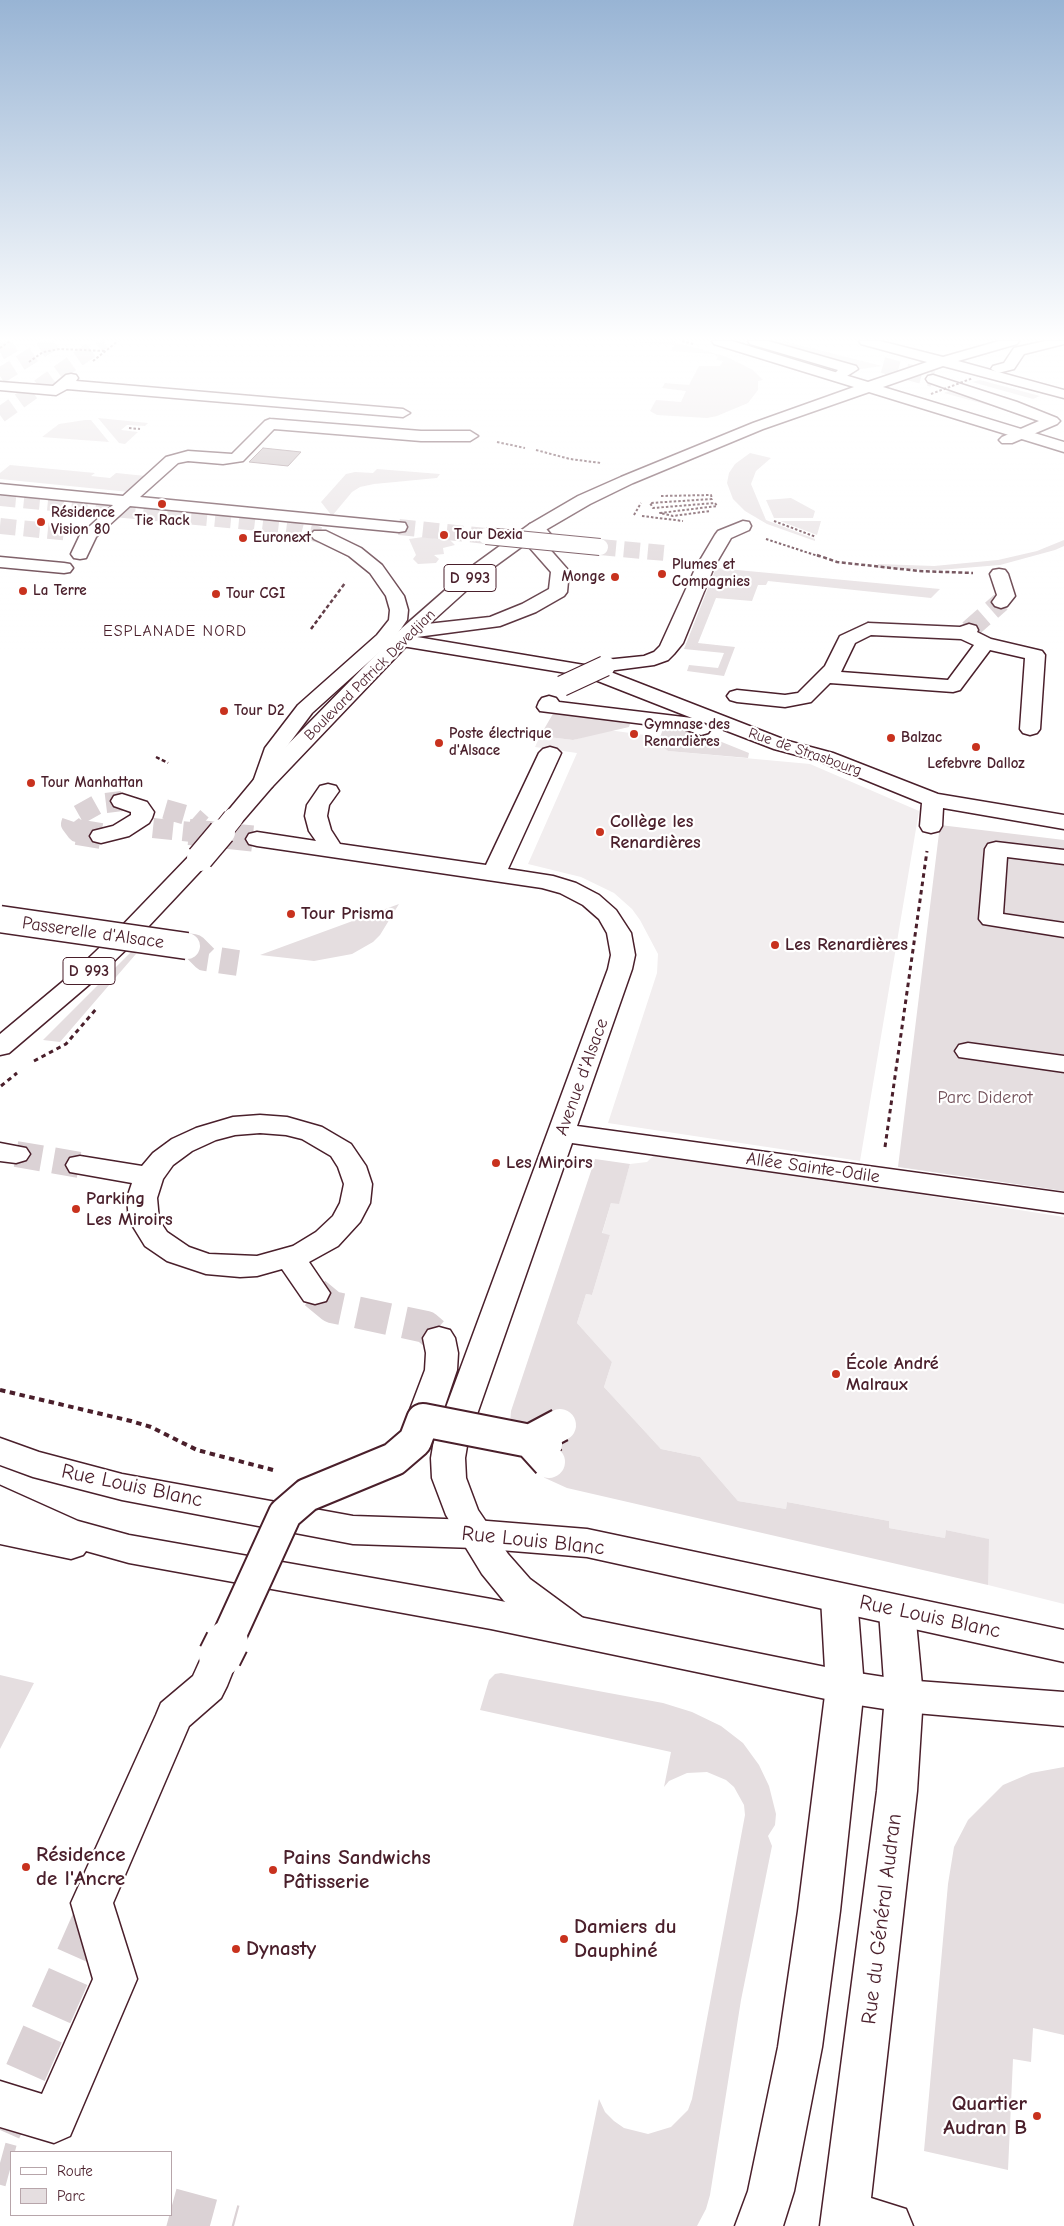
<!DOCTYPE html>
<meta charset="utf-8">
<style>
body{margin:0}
#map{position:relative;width:1064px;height:2226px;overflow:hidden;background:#fff;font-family:"Comic Neue",sans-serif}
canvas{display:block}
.legend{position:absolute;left:10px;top:2151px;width:162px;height:65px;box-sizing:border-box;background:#fff;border:1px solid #b7a5aa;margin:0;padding:6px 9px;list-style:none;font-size:15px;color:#4a1f2b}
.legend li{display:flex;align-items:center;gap:10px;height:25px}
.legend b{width:25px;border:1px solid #b7a5aa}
</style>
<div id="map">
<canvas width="1064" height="2226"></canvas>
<ul class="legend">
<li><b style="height:6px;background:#fff"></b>Route</li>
<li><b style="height:14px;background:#e5dee0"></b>Parc</li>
</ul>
</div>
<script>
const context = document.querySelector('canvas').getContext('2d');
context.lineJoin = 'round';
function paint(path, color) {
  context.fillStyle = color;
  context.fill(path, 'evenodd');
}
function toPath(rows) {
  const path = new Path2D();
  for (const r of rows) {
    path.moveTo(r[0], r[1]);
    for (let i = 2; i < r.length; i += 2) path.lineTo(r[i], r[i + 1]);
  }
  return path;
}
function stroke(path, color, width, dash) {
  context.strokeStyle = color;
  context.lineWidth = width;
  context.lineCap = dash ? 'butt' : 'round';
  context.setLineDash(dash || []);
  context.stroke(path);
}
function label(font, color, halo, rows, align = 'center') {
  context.font = font + ' "Comic Neue",sans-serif';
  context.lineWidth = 4.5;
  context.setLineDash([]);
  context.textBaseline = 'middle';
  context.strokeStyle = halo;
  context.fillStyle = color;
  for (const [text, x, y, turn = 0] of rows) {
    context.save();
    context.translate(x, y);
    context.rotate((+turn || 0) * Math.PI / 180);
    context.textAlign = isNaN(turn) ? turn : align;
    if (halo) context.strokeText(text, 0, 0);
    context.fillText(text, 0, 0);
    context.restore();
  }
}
paint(toPath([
 [608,730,660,737,658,743,668,751,810,764,919,811,860,1161,608,1123,657,973,658,954,640,920,632,909,614,893,581,877,528,864,577,753,535,747,540,736,573,740],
 [656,1153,1064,1217,1064,1604,988,1585,988,1539,946,1530,945,1538,889,1528,889,1521,787,1502,786,1509,738,1501,700,1457,661,1449,604,1387,612,1362,577,1323,586,1294,592,1295,610,1235,602,1234,611,1203,619,1203,630,1164,647,1162]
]), '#f2eeef');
paint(toPath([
 [635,341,672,341,727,357,753,370,763,380,758,381,758,390,748,403,717,416,707,418,657,415,650,411,656,400,681,402,686,391,662,388,665,383,689,385,699,366,720,366,723,361,716,360,718,357,713,354,671,351,674,345,634,342],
 [764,341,783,341,882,366,861,369],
 [980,380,1040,396,1033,399,972,382],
 [957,388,1039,419,944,393],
 [98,418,148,423,145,426,127,425,121,430,138,432,125,444,119,443],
 [85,420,91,420,109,442,42,437,59,424],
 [750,453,771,458,756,471,751,484,766,520,815,539,815,541,767,524,745,511,733,499,727,483,729,473,735,464],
 [10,465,95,473,91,476,110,478,116,473,146,476,129,492,0,479,0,473],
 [377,469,440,474,437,478,374,484,360,487,352,492,332,516,321,502,346,474,355,472,373,473],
 [791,498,815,511,813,518,774,518,766,500],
 [780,521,821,521,817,535],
 [423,537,450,540,455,545,443,548,444,554,434,555,439,559,436,563,418,564,413,559,416,555,409,539],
 [1064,540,1064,546,1055,550,1000,565,939,570,878,568,878,564,934,566,998,560,1037,551],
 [716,568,940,589,931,598,768,581,766,585,758,585,752,601,716,598,698,643,735,647,724,676,687,671,689,665,718,668,724,653,684,649],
 [554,712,631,721,629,727,573,740,540,736],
 [664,726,687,728,749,753,748,758,668,751,658,743],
 [940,825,1064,840,1064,1191,898,1167],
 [399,904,380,935,373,942,352,954,314,961,260,955],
 [144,939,148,940,60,1042,43,1040],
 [595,1159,630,1164,619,1204,611,1203,602,1233,610,1235,592,1295,586,1294,577,1323,612,1362,604,1387,661,1449,700,1457,738,1501,786,1509,787,1502,889,1521,889,1528,945,1538,946,1530,989,1539,988,1585,567,1488,545,1478,527,1464,513,1440,510,1424,511,1411],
 [501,1673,663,1703,692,1712,721,1726,743,1743,759,1765,769,1786,776,1814,775,1825,768,1836,772,1846,741,2000,710,2195,706,2209,697,2226,573,2226,599,2099,605,2112,614,2121,624,2128,648,2134,671,2127,688,2110,692,2099,745,1815,744,1805,734,1787,726,1780,707,1772,687,1773,669,1781,664,1787,671,1752,480,1710,489,1680,495,1674],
 [0,1675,34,1683,0,1749],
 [1064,1767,1064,2035,1033,2028,1031,2062,1013,2059,1008,2170,924,2151,948,1884,954,1847,968,1820,1003,1785,1031,1773]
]), '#e5dee0');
const water = toPath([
 [263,448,301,452,288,466,249,462,263,448]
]);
paint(water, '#c1b3b6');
stroke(water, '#91787e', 1);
stroke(toPath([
 [883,365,933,379],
 [0,415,103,341],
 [0,498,249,522,290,527,320,535],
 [0,526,70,533],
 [399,527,486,536],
 [600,547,665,553]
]), '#dbd2d5', 16, [16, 8]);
stroke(toPath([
 [969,630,1001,602],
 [165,809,193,817,202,825],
 [153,828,201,833],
 [84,833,77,832,71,824,73,818,98,804,122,801]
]), '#dbd2d5', 20, [20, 10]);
stroke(toPath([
 [77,832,101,836],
 [189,832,257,839],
 [187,946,194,947,205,958,238,963],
 [16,1154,80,1165]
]), '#dbd2d5', 26, [26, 12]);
stroke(toPath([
 [315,1293,332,1307,426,1327,439,1338]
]), '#dbd2d5', 32, [32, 16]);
stroke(toPath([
 [0,2130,98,1909],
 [0,2163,11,2166],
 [171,2209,234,2226]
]), '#dbd2d5', 42, [42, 21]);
stroke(toPath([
 [0,347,9,341],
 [0,376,55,341]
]), '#dbd2d5', 16, [16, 8]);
stroke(toPath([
 [0,352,19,341]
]), '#dbd2d5', 16, [16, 8]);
const minor = toPath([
 [748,341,768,341,856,366,858,369,847,376,837,376,835,373,838,370,750,344,748,341],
 [1045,341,1064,341,1064,344,1024,354,1014,369,998,373,991,369,993,366,1004,363,1014,348,1045,341],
 [71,374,76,375,78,378,76,381,403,409,410,413,403,417,67,389,56,395,0,390,0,382,53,386,66,375,71,374],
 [933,375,1017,402,1057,418,1060,421,1057,424,1012,443,1002,443,999,440,1002,437,1039,421,928,382,926,379,928,376,933,375],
 [270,419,421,431,470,431,478,436,470,441,421,441,274,429,243,461,223,464,188,461,178,463,140,497,405,523,407,527,405,531,399,532,130,506,96,537,86,558,80,559,74,558,71,554,80,535,113,505,0,494,0,484,123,496,166,457,188,451,232,454,265,421,270,419],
 [743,521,749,522,751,526,749,530,731,538,714,567,683,643,674,654,668,660,654,665,608,671,788,741,833,753,938,794,1064,815,1064,829,943,808,942,826,939,831,931,833,923,831,920,826,922,803,819,761,774,749,701,721,711,729,708,733,701,735,684,729,540,711,537,707,539,702,542,698,549,696,556,698,559,702,692,718,585,676,402,646,395,644,393,640,312,713,285,749,272,787,264,788,256,787,253,782,265,748,298,705,377,635,389,620,390,610,386,596,370,573,349,556,314,539,311,535,314,531,326,531,361,548,382,565,404,596,408,610,407,620,396,636,401,634,400,632,402,628,409,626,490,617,522,604,549,589,551,572,529,547,535,537,527,528,530,524,536,523,542,524,553,537,547,546,569,571,567,592,564,596,536,612,500,626,417,637,596,667,598,662,605,660,644,656,654,652,660,646,696,567,715,535,718,531,743,521],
 [0,557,64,563,70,564,73,568,70,572,64,573,0,567,0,557],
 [999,569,1005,570,1008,574,1015,596,1007,606,1001,608,995,606,992,602,997,595,990,574,993,570,999,569],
 [868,623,960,627,969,624,976,626,978,630,977,632,991,639,1042,651,1045,655,1040,729,1037,733,1030,735,1023,733,1020,729,1025,658,990,650,960,690,953,692,830,683,811,702,785,707,737,702,730,700,727,696,730,692,737,690,785,695,798,693,825,666,840,636,868,623],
 [871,635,961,639,974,645,948,680,841,672,855,643,871,635],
 [550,747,557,749,561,753,508,869,553,876,576,883,599,895,616,910,631,933,635,955,632,969,577,1126,1064,1193,1064,1213,572,1143,468,1440,465,1458,466,1478,478,1510,508,1554,530,1579,583,1618,588,1629,583,1640,570,1644,557,1640,504,1601,482,1574,446,1515,432,1478,431,1458,434,1440,608,969,611,955,607,933,599,919,583,905,560,893,542,888,257,846,249,844,246,839,249,834,257,832,316,841,309,831,305,816,307,805,320,786,328,784,336,786,339,791,329,805,327,816,331,830,340,844,486,865,539,753,543,749,550,747],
 [122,794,147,802,154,812,152,818,149,823,129,836,101,843,93,841,90,836,93,831,113,826,131,815,131,812,114,806,111,801,114,796,122,794],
 [996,842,1064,850,1064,864,1007,857,1003,914,1064,923,1064,937,983,924,979,919,985,849,988,844,996,842],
 [968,1043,1064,1056,1064,1072,959,1057,955,1051,959,1045,968,1043],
 [260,1115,287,1117,322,1127,351,1144,366,1166,372,1184,370,1203,360,1222,338,1246,309,1262,330,1293,326,1301,315,1304,304,1301,282,1269,257,1276,240,1277,206,1274,167,1261,145,1246,129,1220,127,1198,132,1183,70,1172,66,1165,70,1158,80,1156,142,1166,153,1153,172,1139,196,1128,233,1117,260,1115],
 [260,1133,286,1135,302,1139,331,1156,338,1167,344,1184,340,1203,333,1216,316,1232,293,1246,257,1256,209,1254,189,1247,167,1232,159,1220,157,1198,163,1179,173,1165,192,1151,216,1140,235,1135,260,1133],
 [0,1143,26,1148,30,1154,26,1160,16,1163,0,1161,0,1143],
 [439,1327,450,1330,455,1338,458,1353,457,1370,440,1420,435,1429,423,1432,411,1429,406,1420,425,1370,426,1353,423,1338,428,1330,439,1327],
 [839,1583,852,1587,857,1598,864,1687,840,1911,822,2047,794,2191,783,2226,735,2226,748,2191,778,2047,798,1911,826,1687,821,1598,826,1587,839,1583],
 [897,1596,910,1600,915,1611,923,1696,917,1791,871,2198,906,2209,913,2226,820,2226,877,1791,885,1696,879,1611,884,1600,897,1596],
 [220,1640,233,1645,239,1656,227,1686,221,1698,189,1726,113,1903,137,1979,70,2136,54,2143,0,2127,0,2081,42,2094,93,1979,71,1903,156,1715,161,1703,193,1676,207,1645,220,1640]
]);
const major = toPath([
 [712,341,732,341,868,382,927,362,861,344,859,341,880,341,943,357,999,341,1019,341,1017,344,958,361,1064,390,1064,398,943,366,883,387,1064,442,1064,452,869,392,763,429,633,483,590,504,542,532,487,572,416,636,272,787,241,823,233,825,225,823,222,818,256,777,402,628,475,564,530,524,578,496,621,477,753,423,854,387,714,344,712,341],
 [200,851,208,853,211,858,208,863,132,944,91,983,9,1053,0,1055,0,1034,73,973,114,934,192,853,200,851],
 [0,1438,39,1452,122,1474,353,1516,475,1520,587,1529,1064,1630,1064,1662,587,1557,475,1548,353,1544,122,1500,33,1477,0,1465,0,1438],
 [0,1486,78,1521,129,1535,491,1599,845,1671,904,1680,1064,1692,1064,1726,904,1712,845,1703,491,1629,129,1563,86,1551,83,1555,71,1559,0,1544,0,1486]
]);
stroke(minor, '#4a1f2b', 3);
stroke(major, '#4a1f2b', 3);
stroke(toPath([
 [682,341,694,344],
 [0,348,10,341],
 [93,361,118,341],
 [29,362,43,352,60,349,105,351],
 [129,428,140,429],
 [497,442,525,448],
 [536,450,570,459,601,463],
 [661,496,711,495,712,499,650,503,653,508,715,503,717,506,660,513,673,516,710,511],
 [634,515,641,503],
 [642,516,683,521],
 [774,521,816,537],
 [766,539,821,557]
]), '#4a1f2b', 2, [2.5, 2]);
stroke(toPath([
 [817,555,837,562,919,571,973,573],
 [311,629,345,583],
 [156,757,168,763]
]), '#4a1f2b', 2.5, [4, 2.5]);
stroke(toPath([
 [34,1061,66,1044,97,1008],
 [1,1086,17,1073],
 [885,1147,927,851]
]), '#4a1f2b', 3, [4.5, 4]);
stroke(toPath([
 [0,1390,131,1421,151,1427,197,1450,277,1471]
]), '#4a1f2b', 4, [5.5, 4.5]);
paint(minor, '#fff');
paint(major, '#fff');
const minorBridgeFar4 = toPath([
 [486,536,600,547]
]);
const minorBridgeFar3 = toPath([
 [562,686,605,666]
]);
const minorBridgeFar2 = toPath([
 [0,919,187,946]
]);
const minorBridgeFar1 = toPath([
 [546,1444,530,1441,549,1462],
 [226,1643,285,1514,307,1495,394,1459,415,1441,423,1420,530,1441,560,1425]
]);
const minorBridge = toPath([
 [220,1656,227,1642]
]);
const majorBridgeFar1 = toPath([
 [221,833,233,818]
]);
const majorBridge = toPath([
 [200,858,222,832]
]);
stroke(minorBridgeFar4, '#4a1f2b', 18, []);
stroke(minorBridgeFar3, '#4a1f2b', 22, []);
stroke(minorBridgeFar2, '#4a1f2b', 29, []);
stroke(minorBridgeFar1, '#4a1f2b', 36, []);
stroke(minorBridge, '#4a1f2b', 46, []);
stroke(majorBridgeFar1, '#4a1f2b', 22, []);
stroke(majorBridge, '#4a1f2b', 29, []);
stroke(toPath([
 [931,394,973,378]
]), '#4a1f2b', 2, [2.5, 2]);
stroke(minorBridgeFar4, '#fff', 16);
stroke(minorBridgeFar3, '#fff', 20);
stroke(minorBridgeFar2, '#fff', 26);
stroke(minorBridgeFar1, '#fff', 32);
stroke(minorBridge, '#fff', 42);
stroke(majorBridgeFar1, '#fff', 20);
stroke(majorBridge, '#fff', 26);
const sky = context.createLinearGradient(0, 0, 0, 652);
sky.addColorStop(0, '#98b4d4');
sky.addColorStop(0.52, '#fff');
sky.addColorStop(1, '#ffffff00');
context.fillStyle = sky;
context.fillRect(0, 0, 1064, 652);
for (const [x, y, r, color] of [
 [162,504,5,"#c8321e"],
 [41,522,5,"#c8321e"],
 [444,535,5,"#c8321e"],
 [243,538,5,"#c8321e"],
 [662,574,5,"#c8321e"],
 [615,577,5,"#c8321e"],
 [23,591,5,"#c8321e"],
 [216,594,5,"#c8321e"],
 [224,711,5,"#c8321e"],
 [634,734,5,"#c8321e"],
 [891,738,5,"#c8321e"],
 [439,743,5,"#c8321e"],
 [976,747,5,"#c8321e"],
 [31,783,5,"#c8321e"],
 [600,832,5,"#c8321e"],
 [291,914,5,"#c8321e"],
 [775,945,5,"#c8321e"],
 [496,1163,5,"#c8321e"],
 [76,1209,5,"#c8321e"],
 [836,1374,5,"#c8321e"],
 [26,1867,5,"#c8321e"],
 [273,1870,5,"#c8321e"],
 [564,1939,5,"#c8321e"],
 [236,1949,5,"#c8321e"],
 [1037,2116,5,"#c8321e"]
]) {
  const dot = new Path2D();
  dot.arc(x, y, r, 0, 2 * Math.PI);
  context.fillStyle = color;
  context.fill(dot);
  stroke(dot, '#fff', 2);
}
label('bold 15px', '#4a1f2b', '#fff', [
 ["Résidence",51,513],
 ["Vision 80",51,530],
 ["Tie Rack",162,521,"center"],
 ["Tour Dexia",454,535],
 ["Euronext",253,538],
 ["Plumes et",672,565],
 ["Compagnies",672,582],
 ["Monge",605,577,"right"],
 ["La Terre",33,591],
 ["Tour CGI",226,594],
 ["Tour D2",234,711],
 ["Gymnase des",644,725],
 ["Renardières",644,742],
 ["Poste électrique",449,734],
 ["d'Alsace",449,751],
 ["Balzac",901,738],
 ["Lefebvre Dalloz",976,764,"center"],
 ["Tour Manhattan",41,783]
], 'left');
label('15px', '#4a1f2b', '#fff', [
 ["Boulevard Patrick Devedjian",370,675,-45],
 ["Rue de Strasbourg",805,752,19]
]);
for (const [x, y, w] of [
 [470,578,52],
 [89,971,52]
]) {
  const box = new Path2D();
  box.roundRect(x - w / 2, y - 13.5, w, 27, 4);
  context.fillStyle = '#fff';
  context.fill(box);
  stroke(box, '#4a1f2b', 1);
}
label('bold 16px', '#4a1f2b', null, [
 ["D 993",470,578],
 ["D 993",89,971]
]);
context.letterSpacing = '1px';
label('16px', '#4a1f2b', '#fff', [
 ["ESPLANADE NORD",175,631]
]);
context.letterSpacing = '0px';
label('bold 18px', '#4a1f2b', '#fff', [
 ["Collège les",610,822],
 ["Renardières",610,843],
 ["Tour Prisma",301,914],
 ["Les Renardières",785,945],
 ["Les Miroirs",506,1163],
 ["Parking",86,1199],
 ["Les Miroirs",86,1220],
 ["École André",846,1364],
 ["Malraux",846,1385]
], 'left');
label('18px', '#4a1f2b', '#fff', [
 ["Passerelle d'Alsace",93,933,8],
 ["Avenue d'Alsace",582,1077,-70],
 ["Allée Sainte-Odile",813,1168,8]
]);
label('18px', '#714f58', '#fff', [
 ["Parc Diderot",985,1098]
]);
label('21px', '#4a1f2b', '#fff', [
 ["Rue Louis Blanc",132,1486,12],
 ["Rue Louis Blanc",533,1541,6],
 ["Rue Louis Blanc",930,1617,12],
 ["Rue du Général Audran",882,1919,-83]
]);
label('bold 21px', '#4a1f2b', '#fff', [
 ["Résidence",36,1855],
 ["de l'Ancre",36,1879],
 ["Pains Sandwichs",283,1858],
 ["Pâtisserie",283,1882],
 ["Damiers du",574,1927],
 ["Dauphiné",574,1951],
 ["Dynasty",246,1949],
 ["Quartier",1027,2104,"right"],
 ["Audran B",1027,2128,"right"]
], 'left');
</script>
